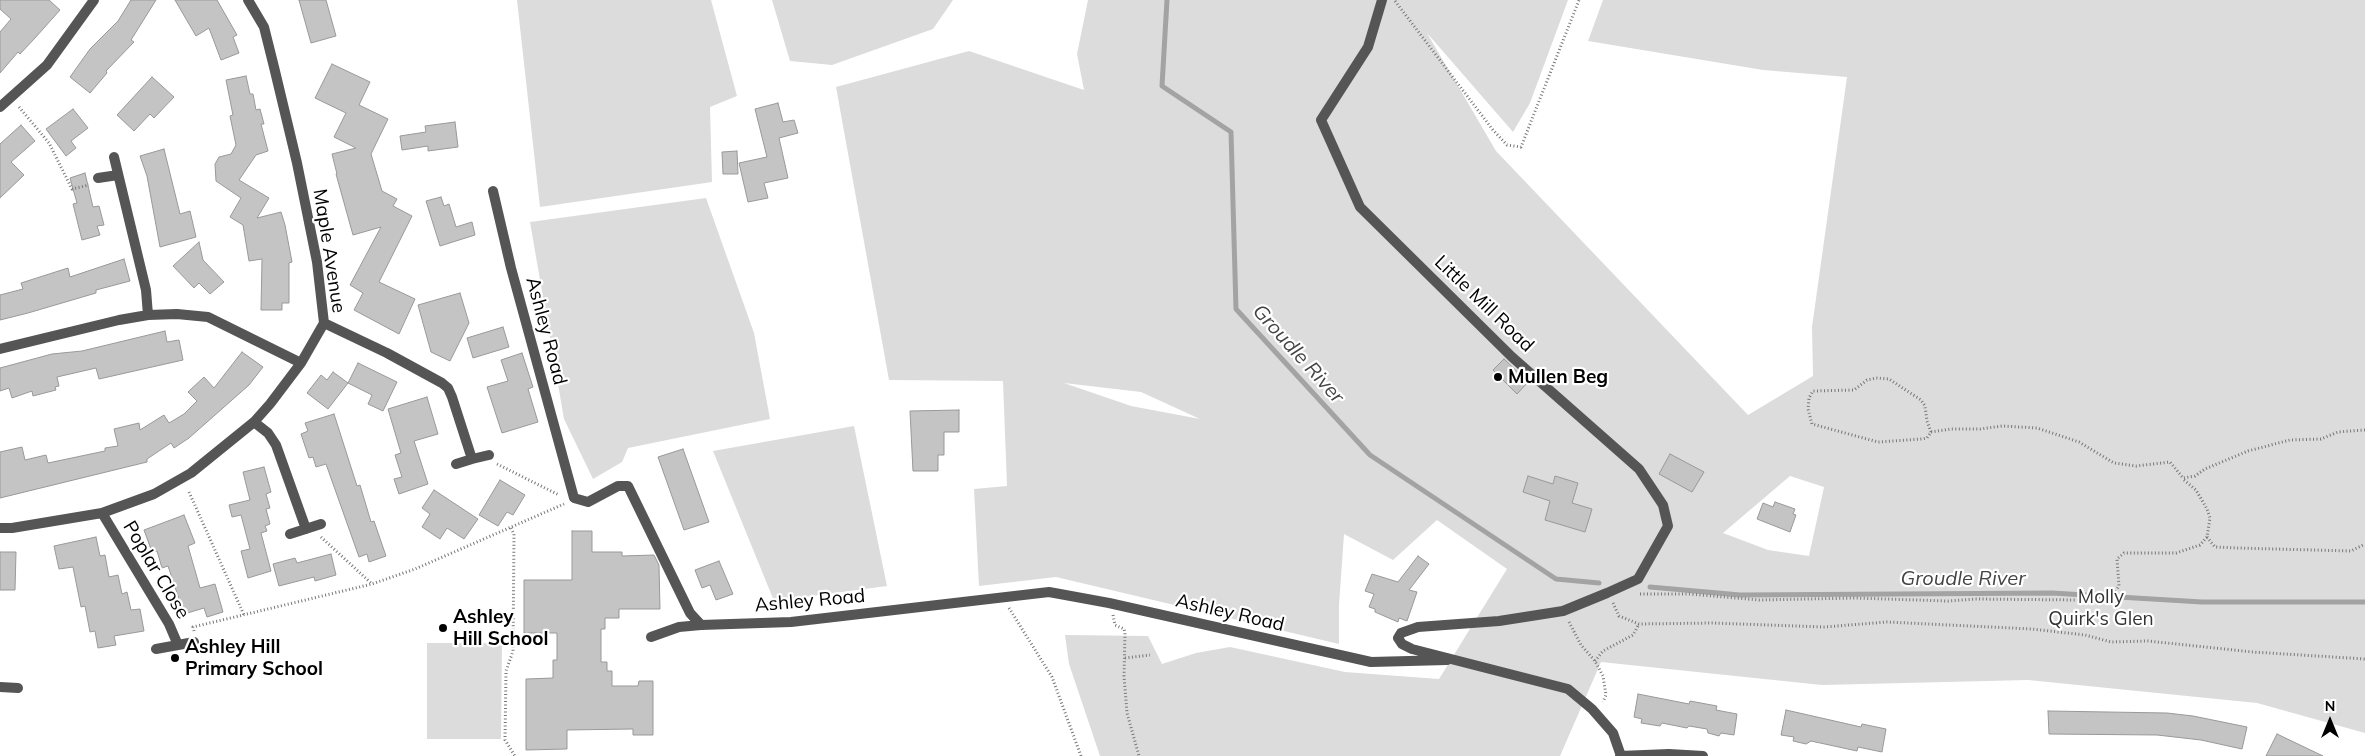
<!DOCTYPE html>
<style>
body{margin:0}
#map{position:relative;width:2365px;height:756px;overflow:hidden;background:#fff;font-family:Mulish,sans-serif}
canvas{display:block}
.north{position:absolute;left:2305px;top:696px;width:50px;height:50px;-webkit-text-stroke:4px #fff;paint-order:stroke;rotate:0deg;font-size:14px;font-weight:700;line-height:20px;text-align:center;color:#000}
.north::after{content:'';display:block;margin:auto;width:18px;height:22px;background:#000;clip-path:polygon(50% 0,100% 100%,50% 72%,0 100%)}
</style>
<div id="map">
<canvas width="2365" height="756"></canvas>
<div class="north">N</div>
</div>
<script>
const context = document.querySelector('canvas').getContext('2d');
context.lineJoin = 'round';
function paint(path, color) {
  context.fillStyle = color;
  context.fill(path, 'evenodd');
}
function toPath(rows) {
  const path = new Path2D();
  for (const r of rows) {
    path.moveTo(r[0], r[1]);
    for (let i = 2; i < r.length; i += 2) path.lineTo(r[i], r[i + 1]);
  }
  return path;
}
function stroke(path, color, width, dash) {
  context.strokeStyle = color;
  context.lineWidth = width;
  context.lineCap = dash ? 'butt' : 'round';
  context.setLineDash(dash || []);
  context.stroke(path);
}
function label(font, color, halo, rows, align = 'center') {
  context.font = font + ' Mulish,sans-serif';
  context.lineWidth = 4.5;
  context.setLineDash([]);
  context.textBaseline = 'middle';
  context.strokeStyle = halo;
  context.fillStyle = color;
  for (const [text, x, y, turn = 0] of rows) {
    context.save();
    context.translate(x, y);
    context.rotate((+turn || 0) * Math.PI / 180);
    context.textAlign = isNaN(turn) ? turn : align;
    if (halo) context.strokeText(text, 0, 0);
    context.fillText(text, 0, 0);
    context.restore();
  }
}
paint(toPath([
 [517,0,711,0,737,96,710,107,712,182,540,207],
 [772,0,953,0,933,29,832,65,790,61],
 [1088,0,1568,0,1530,103,1513,132,1427,33,1496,151,1748,415,1813,376,1812,327,1847,77,1763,70,1588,41,1603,0,2365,0,2365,733,2257,703,2028,680,1822,685,1601,662,1560,756,1100,756,1069,664,1065,635,1148,636,1162,664,1196,653,1230,647,1345,672,1439,679,1507,569,1437,520,1393,560,1344,534,1339,605,1339,644,1056,577,979,586,974,489,1007,486,1003,381,889,380,836,87,969,51,1084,90,1077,54],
 [1064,383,1141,392,1200,419,1131,406],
 [1790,476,1824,487,1809,556,1768,550,1723,533],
 [706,198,754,333,770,419,628,448,622,462,593,479,564,419,530,222],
 [854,426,887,586,774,601,713,451],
 [427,643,502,643,501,739,427,739]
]), '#dcdcdc');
stroke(toPath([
 [1167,0,1162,86,1231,132,1236,309,1370,455,1556,579,1599,583],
 [1650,587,1740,595,2052,593,2202,602,2365,602]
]), '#a3a3a3', 5);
const building = toPath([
 [0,0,49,0,60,10,35,38,20,54,18,52,0,73,0,32,11,19,0,9,0,0],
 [131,0,156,0,131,40,134,42,106,71,107,73,90,93,70,77,90,49,118,21,131,0],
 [175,0,217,0,237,35,233,37,239,53,221,60,209,28,196,36,175,0],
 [299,0,326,0,336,36,311,43,299,0],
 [332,64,370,82,359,105,388,119,371,154,382,191,397,199,393,206,412,216,379,282,415,299,399,334,354,310,363,293,350,285,381,227,353,235,336,174,337,174,332,154,356,148,334,137,346,113,315,98,332,64],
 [246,76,250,94,253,94,256,110,260,109,264,124,261,124,268,151,256,155,239,180,269,198,257,218,281,212,285,225,292,262,289,263,289,303,282,303,282,310,261,310,262,259,249,261,243,225,230,217,241,198,216,181,215,164,219,157,231,154,236,145,230,116,233,115,226,80,246,76],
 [152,77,174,97,154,118,150,114,134,131,117,115,152,77],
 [778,103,783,122,794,120,798,133,779,138,788,178,764,183,768,198,748,202,739,163,767,157,755,109,778,103],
 [73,109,88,128,71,141,76,148,66,156,46,129,73,109],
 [455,122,458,147,428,151,428,146,402,150,400,136,426,132,425,126,455,122],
 [21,125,35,141,11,162,24,175,0,198,0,144,21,125],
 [164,149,180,214,190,211,196,237,160,247,147,176,140,156,164,149],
 [737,151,738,174,723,174,722,152,737,151],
 [85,173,93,207,99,206,104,225,97,226,100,235,82,240,73,204,77,203,70,178,85,173],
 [441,197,444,206,449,204,456,227,472,222,475,235,440,246,426,201,441,197],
 [199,242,203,260,224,282,210,294,199,283,194,288,173,266,199,242],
 [124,259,130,281,96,290,96,293,28,313,0,320,0,295,23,289,21,283,68,268,70,277,124,259],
 [460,293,469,323,450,361,431,352,418,305,460,293],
 [503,327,509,347,473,358,467,338,503,327],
 [165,331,167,342,179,340,183,360,99,379,96,368,57,377,59,386,55,387,56,390,33,396,32,391,12,398,9,388,0,391,0,368,52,354,82,351,165,331],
 [242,352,263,367,249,385,189,438,174,448,171,443,147,459,147,462,0,498,0,452,22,447,25,460,46,455,48,463,105,451,105,448,118,446,114,429,139,423,140,430,164,415,169,423,184,414,197,401,188,392,204,377,214,388,242,352],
 [522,353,533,387,528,389,538,422,502,433,487,387,508,381,501,360,522,353],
 [1504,359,1528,382,1517,394,1493,370,1504,359],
 [358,363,397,382,383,411,368,404,372,395,348,383,358,363],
 [333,372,348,383,328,409,307,393,321,375,327,380,333,372],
 [427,397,438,434,414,441,428,484,399,494,394,479,402,477,395,455,401,453,388,409,427,397],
 [959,410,959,432,944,432,944,455,938,455,938,471,913,471,910,411,959,410],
 [334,414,357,486,360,485,371,522,374,521,386,556,369,562,367,554,359,557,326,464,316,467,313,457,309,458,301,434,308,431,305,423,334,414],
 [683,449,709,522,684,530,658,457,683,449],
 [1670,454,1704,472,1692,492,1659,474,1670,454],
 [264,467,271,492,266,494,270,508,266,509,270,524,265,526,267,531,261,533,271,571,248,578,241,551,250,549,241,515,232,517,229,505,250,500,243,472,264,467],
 [1528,476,1553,484,1555,476,1578,483,1572,503,1592,509,1585,532,1545,520,1550,501,1523,492,1528,476],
 [500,480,525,495,513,515,507,512,498,526,479,515,500,480],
 [434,490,478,519,464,539,447,528,440,539,422,527,430,514,422,508,434,490],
 [1775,502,1795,509,1793,514,1796,515,1790,532,1757,519,1763,503,1773,507,1775,502],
 [184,515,195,543,188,546,200,588,215,584,223,612,207,617,204,608,184,614,168,566,162,568,157,551,152,552,144,530,184,515],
 [572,531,592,531,592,552,622,552,622,556,654,555,659,565,660,609,619,609,619,618,605,618,605,629,601,629,601,662,607,662,607,671,612,671,612,686,638,686,639,681,653,681,653,735,633,735,633,729,567,730,567,749,526,750,526,679,553,678,553,660,557,660,557,633,524,633,524,580,572,580,572,531],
 [96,537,100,556,105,555,109,577,118,575,122,594,127,592,131,610,140,609,144,631,114,636,116,645,98,648,95,631,90,632,85,606,81,607,73,567,59,569,54,546,96,537],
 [0,552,16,552,15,590,0,590,0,552],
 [331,554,336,575,315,581,314,577,279,586,273,564,295,558,297,563,331,554],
 [1418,556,1429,564,1409,590,1417,592,1407,621,1399,618,1398,622,1375,612,1375,609,1369,607,1374,594,1365,591,1372,574,1398,582,1418,556],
 [719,561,733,594,716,600,710,585,702,588,695,570,719,561],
 [1638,694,1689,704,1690,701,1717,706,1716,710,1737,714,1734,735,1721,733,1719,736,1708,733,1707,729,1689,726,1687,728,1662,723,1660,726,1641,723,1642,719,1634,717,1638,694],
 [1786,710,1861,727,1862,724,1886,729,1882,752,1858,747,1857,751,1811,741,1806,744,1793,741,1794,737,1781,735,1786,710],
 [2048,711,2167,713,2193,716,2247,727,2242,749,2201,740,2157,735,2049,734,2048,711],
 [2277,734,2323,756,2266,756,2277,734]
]);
paint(building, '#c4c4c4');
stroke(building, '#999', 1);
stroke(toPath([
 [1395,1,1493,130,1507,145,1521,147,1579,0],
 [19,107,49,143,72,189,89,185],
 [1931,432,1927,421,1925,406,1921,400,1889,379,1876,378,1867,380,1854,390,1813,391,1809,398,1808,409,1812,424,1878,442,1922,439,1927,438,1931,432,1951,429,1980,429,2002,426,2037,428,2079,442,2114,463,2136,466,2170,462,2183,478,2195,476,2205,469,2248,451,2290,440,2321,439,2338,432,2365,430],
 [497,464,559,495],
 [189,492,244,615],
 [511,528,514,534,513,651,506,671,505,740,515,756],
 [321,537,372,584],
 [2207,537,2215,547,2237,548,2351,551,2365,544],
 [1640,594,1689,594,1759,600,1855,598,1948,601,1975,599,2079,600,2093,598],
 [2102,594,2115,592,2119,586,2117,559,2124,553,2176,553,2200,545,2207,537,2210,518,2207,509,2196,490,2183,479],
 [1613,603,1619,616,1639,624,1712,623,1824,627,1887,622,2032,629,2085,635,2111,642,2148,641,2253,652,2365,659],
 [1009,608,1052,677,1081,756],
 [1113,615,1115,625,1124,629,1125,633,1124,676,1127,713,1139,756],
 [1569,622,1581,645,1595,661,1603,676,1606,695,1603,702],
 [194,631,193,627,372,584,415,569,564,504],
 [1125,658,1150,655],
 [1595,661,1603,651,1633,635,1639,624]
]), '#777', 3, [1, 2.5]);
stroke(toPath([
 [651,637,679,627,701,625]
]), '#555', 10);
stroke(toPath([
 [1382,0,1368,47,1321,120,1360,207,1512,357,1639,469,1663,505,1668,526,1638,579,1607,593,1563,611,1499,621,1418,627,1401,633,1398,638,1402,644,1412,649,1568,689,1592,709,1613,733,1621,756],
 [0,107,47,65,94,0],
 [114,157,146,290,148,315],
 [98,178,118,175],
 [493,191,511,268,574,498,588,502,618,486,628,486,690,613,701,625,791,622,1049,592,1109,603,1371,662,1447,660],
 [324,323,387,353,442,383,448,388,452,397,472,459,489,455],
 [0,349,119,320,148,315,177,314,208,317,301,363],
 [254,422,268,433,276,445,306,529],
 [456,464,472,459],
 [102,513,169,624,178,645,194,642],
 [0,528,12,528,102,513,154,494,191,473,254,422,270,404,301,363,324,323,317,262,297,163,274,67,264,27,248,0],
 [290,534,321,524],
 [156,649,178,645],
 [0,687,18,688],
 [1620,756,1669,754,1703,756]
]), '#555', 10);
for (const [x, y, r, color] of [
 [1498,377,5,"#000"],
 [443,628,5,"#000"],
 [175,658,5,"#000"]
]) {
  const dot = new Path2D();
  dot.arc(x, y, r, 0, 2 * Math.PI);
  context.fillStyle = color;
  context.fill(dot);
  stroke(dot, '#fff', 2);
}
label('19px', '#000', '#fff', [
 ["Maple Avenue",329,251,81],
 ["Little Mill Road",1484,304,44],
 ["Ashley Road",546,331,75],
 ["Poplar Close",156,570,59],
 ["Ashley Road",810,601,-5],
 ["Ashley Road",1230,613,13]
]);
label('bold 19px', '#000', '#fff', [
 ["Mullen Beg",1508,377],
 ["Ashley",453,617],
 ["Hill School",453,639],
 ["Ashley Hill",185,647],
 ["Primary School",185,669]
], 'left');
label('19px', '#333', '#fff', [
 ["Molly",2101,597],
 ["Quirk's Glen",2101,619]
]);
label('italic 20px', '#444', '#fff', [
 ["Groudle River",1298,354,48],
 ["Groudle River",1963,579]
]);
</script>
